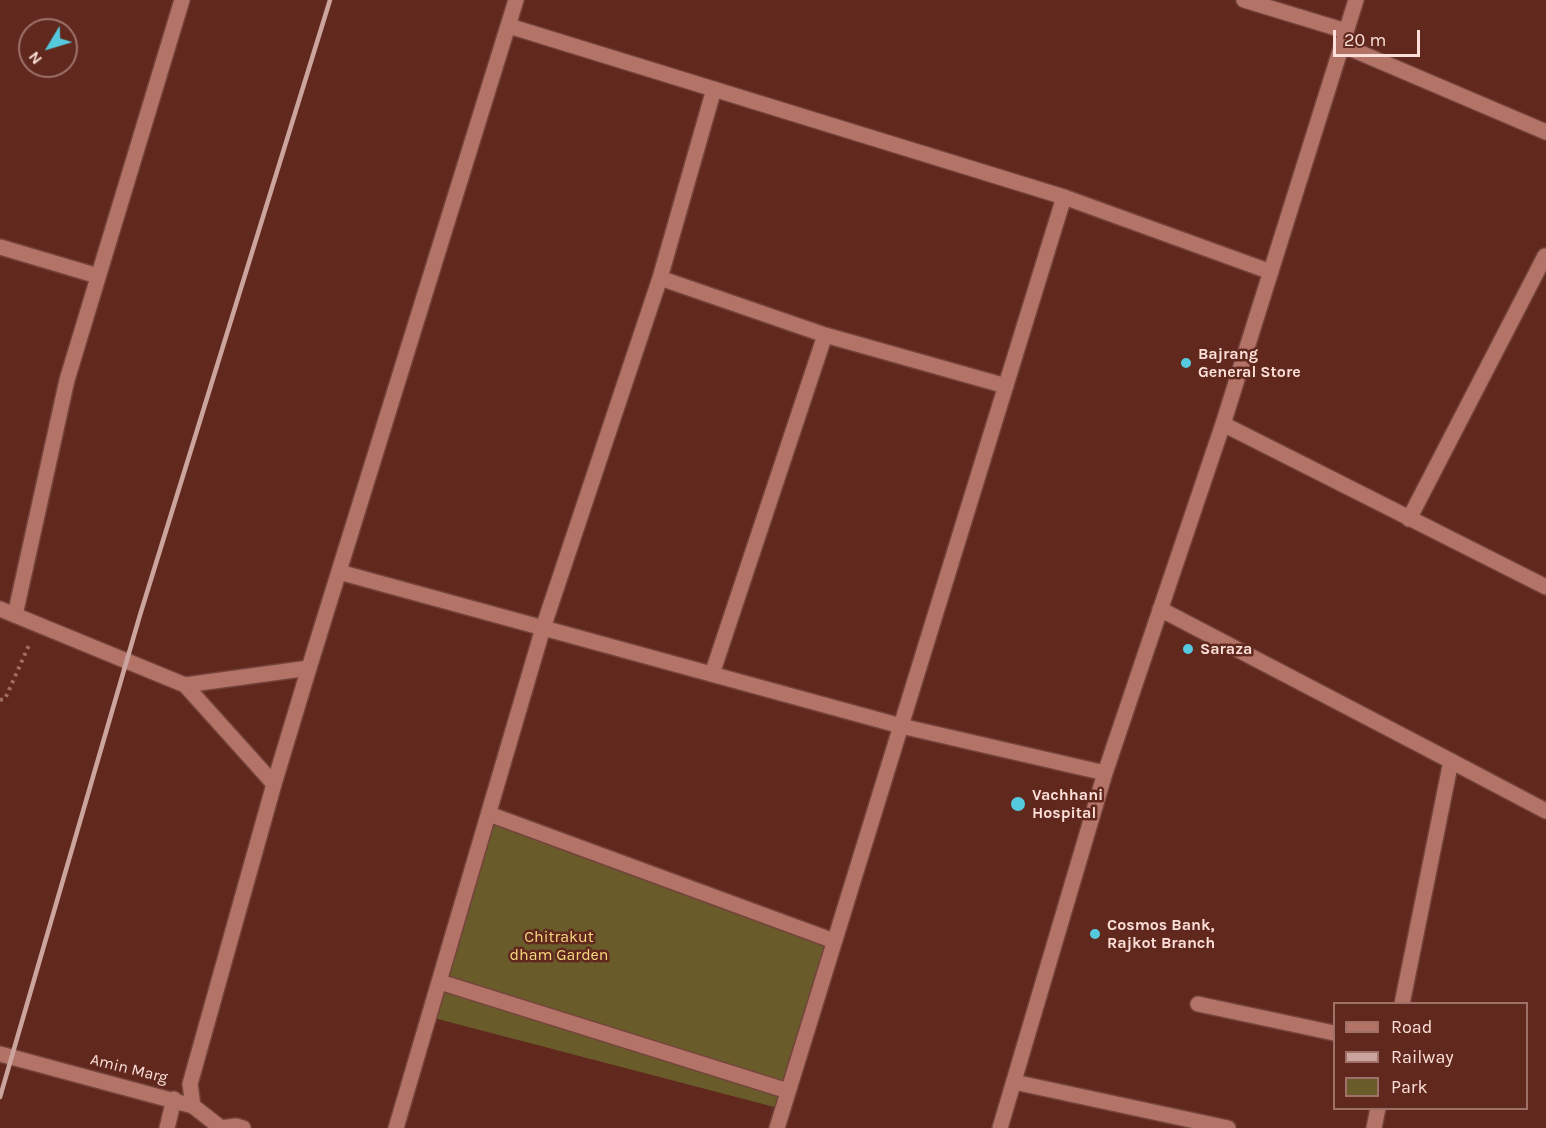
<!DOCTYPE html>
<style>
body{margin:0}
#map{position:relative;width:1546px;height:1128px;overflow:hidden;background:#61281e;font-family:Karla,sans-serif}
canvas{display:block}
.legend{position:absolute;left:1333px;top:1002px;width:195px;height:108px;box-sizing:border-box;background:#61281e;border:2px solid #9f7169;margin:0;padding:8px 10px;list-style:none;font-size:18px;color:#fcdfd9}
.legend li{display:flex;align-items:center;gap:12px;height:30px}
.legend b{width:30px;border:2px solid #9f7169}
.north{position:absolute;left:18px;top:18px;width:60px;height:60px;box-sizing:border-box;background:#61281e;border:2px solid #9f7169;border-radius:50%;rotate:232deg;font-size:16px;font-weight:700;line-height:24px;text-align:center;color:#fcdfd9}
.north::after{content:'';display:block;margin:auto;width:21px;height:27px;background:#55cadf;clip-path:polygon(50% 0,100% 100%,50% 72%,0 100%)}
.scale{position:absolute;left:1333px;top:30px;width:87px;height:27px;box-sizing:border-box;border:3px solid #fcdfd9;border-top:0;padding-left:8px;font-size:18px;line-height:21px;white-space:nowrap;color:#fcdfd9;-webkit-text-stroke:4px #61281e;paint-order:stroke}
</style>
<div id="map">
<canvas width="1546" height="1128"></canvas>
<ul class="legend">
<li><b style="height:8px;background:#b37366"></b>Road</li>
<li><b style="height:8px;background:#caa49d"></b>Railway</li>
<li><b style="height:16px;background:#6a5b2a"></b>Park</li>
</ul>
<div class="north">N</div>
<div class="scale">20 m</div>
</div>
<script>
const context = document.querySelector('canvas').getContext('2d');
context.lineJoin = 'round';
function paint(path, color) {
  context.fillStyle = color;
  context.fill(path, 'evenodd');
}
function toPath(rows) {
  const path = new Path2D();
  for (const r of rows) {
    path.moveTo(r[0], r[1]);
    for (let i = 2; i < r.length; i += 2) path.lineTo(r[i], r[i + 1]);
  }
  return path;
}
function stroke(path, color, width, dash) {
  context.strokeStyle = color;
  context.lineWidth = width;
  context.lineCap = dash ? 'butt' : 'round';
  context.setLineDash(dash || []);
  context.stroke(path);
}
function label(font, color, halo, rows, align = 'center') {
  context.font = font + ' Karla,sans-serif';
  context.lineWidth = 5;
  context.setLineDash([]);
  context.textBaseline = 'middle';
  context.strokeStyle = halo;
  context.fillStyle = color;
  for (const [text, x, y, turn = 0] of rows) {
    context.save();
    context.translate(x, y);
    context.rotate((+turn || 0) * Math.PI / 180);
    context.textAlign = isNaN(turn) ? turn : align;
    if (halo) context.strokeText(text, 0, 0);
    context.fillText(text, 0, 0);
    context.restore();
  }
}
paint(toPath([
 [489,814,834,941,782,1109,430,1017]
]), '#6a5b2a');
const minor = toPath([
 [1244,0,1346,31],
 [509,26,1064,197,777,1128],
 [1342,45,1546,132],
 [1064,197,1271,272],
 [0,247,98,276],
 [660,278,825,335],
 [1223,424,1546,587],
 [1409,519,1545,256],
 [339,572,901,726,1105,773],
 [1160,609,1451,761,1402,1004],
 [15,615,67,380,182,0],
 [309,668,516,0],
 [712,674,825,335,1006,386],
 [1451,761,1546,811],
 [489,814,834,941],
 [440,982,788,1091],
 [1198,1004,1334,1033],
 [0,1054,193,1106],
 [1014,1082,1228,1128],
 [167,1128,174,1099],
 [396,1128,543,628,660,278,714,89],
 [1000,1128,1105,773,1223,424,1356,0],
 [1374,1128,1378,1108]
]);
const secondary = toPath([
 [0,609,185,685,274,784],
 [185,685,309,668,274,784,190,1084,193,1106,221,1128],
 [220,1128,236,1126,243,1128]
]);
stroke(minor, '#73433c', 18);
stroke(secondary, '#73433c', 18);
stroke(toPath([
 [0,700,5,699,29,645]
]), '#9c6e65', 4, [3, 4.5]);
stroke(minor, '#b37366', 15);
stroke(secondary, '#b37366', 15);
stroke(toPath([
 [0,1097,140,615,330,0]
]), '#caa49d', 4.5);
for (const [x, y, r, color] of [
 [1186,363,6,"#55cadf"],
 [1188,649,6,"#55cadf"],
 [1018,804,8,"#55cadf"],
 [1095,934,6,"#55cadf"]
]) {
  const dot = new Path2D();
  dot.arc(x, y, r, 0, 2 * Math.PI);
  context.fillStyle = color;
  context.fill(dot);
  stroke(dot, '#61281e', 2);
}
label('bold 16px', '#fcdfd9', '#61281e', [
 ["Bajrang",1198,354],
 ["General Store",1198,372],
 ["Saraza",1200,649],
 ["Vachhani",1032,795],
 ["Hospital",1032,813],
 ["Cosmos Bank,",1107,925],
 ["Rajkot Branch",1107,943]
], 'left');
label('16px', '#f6d980', '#61281e', [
 ["Chitrakut",559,937],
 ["dham Garden",559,955]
]);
label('16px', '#fcdfd9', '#61281e', [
 ["Amin Marg",129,1069,14]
]);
</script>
